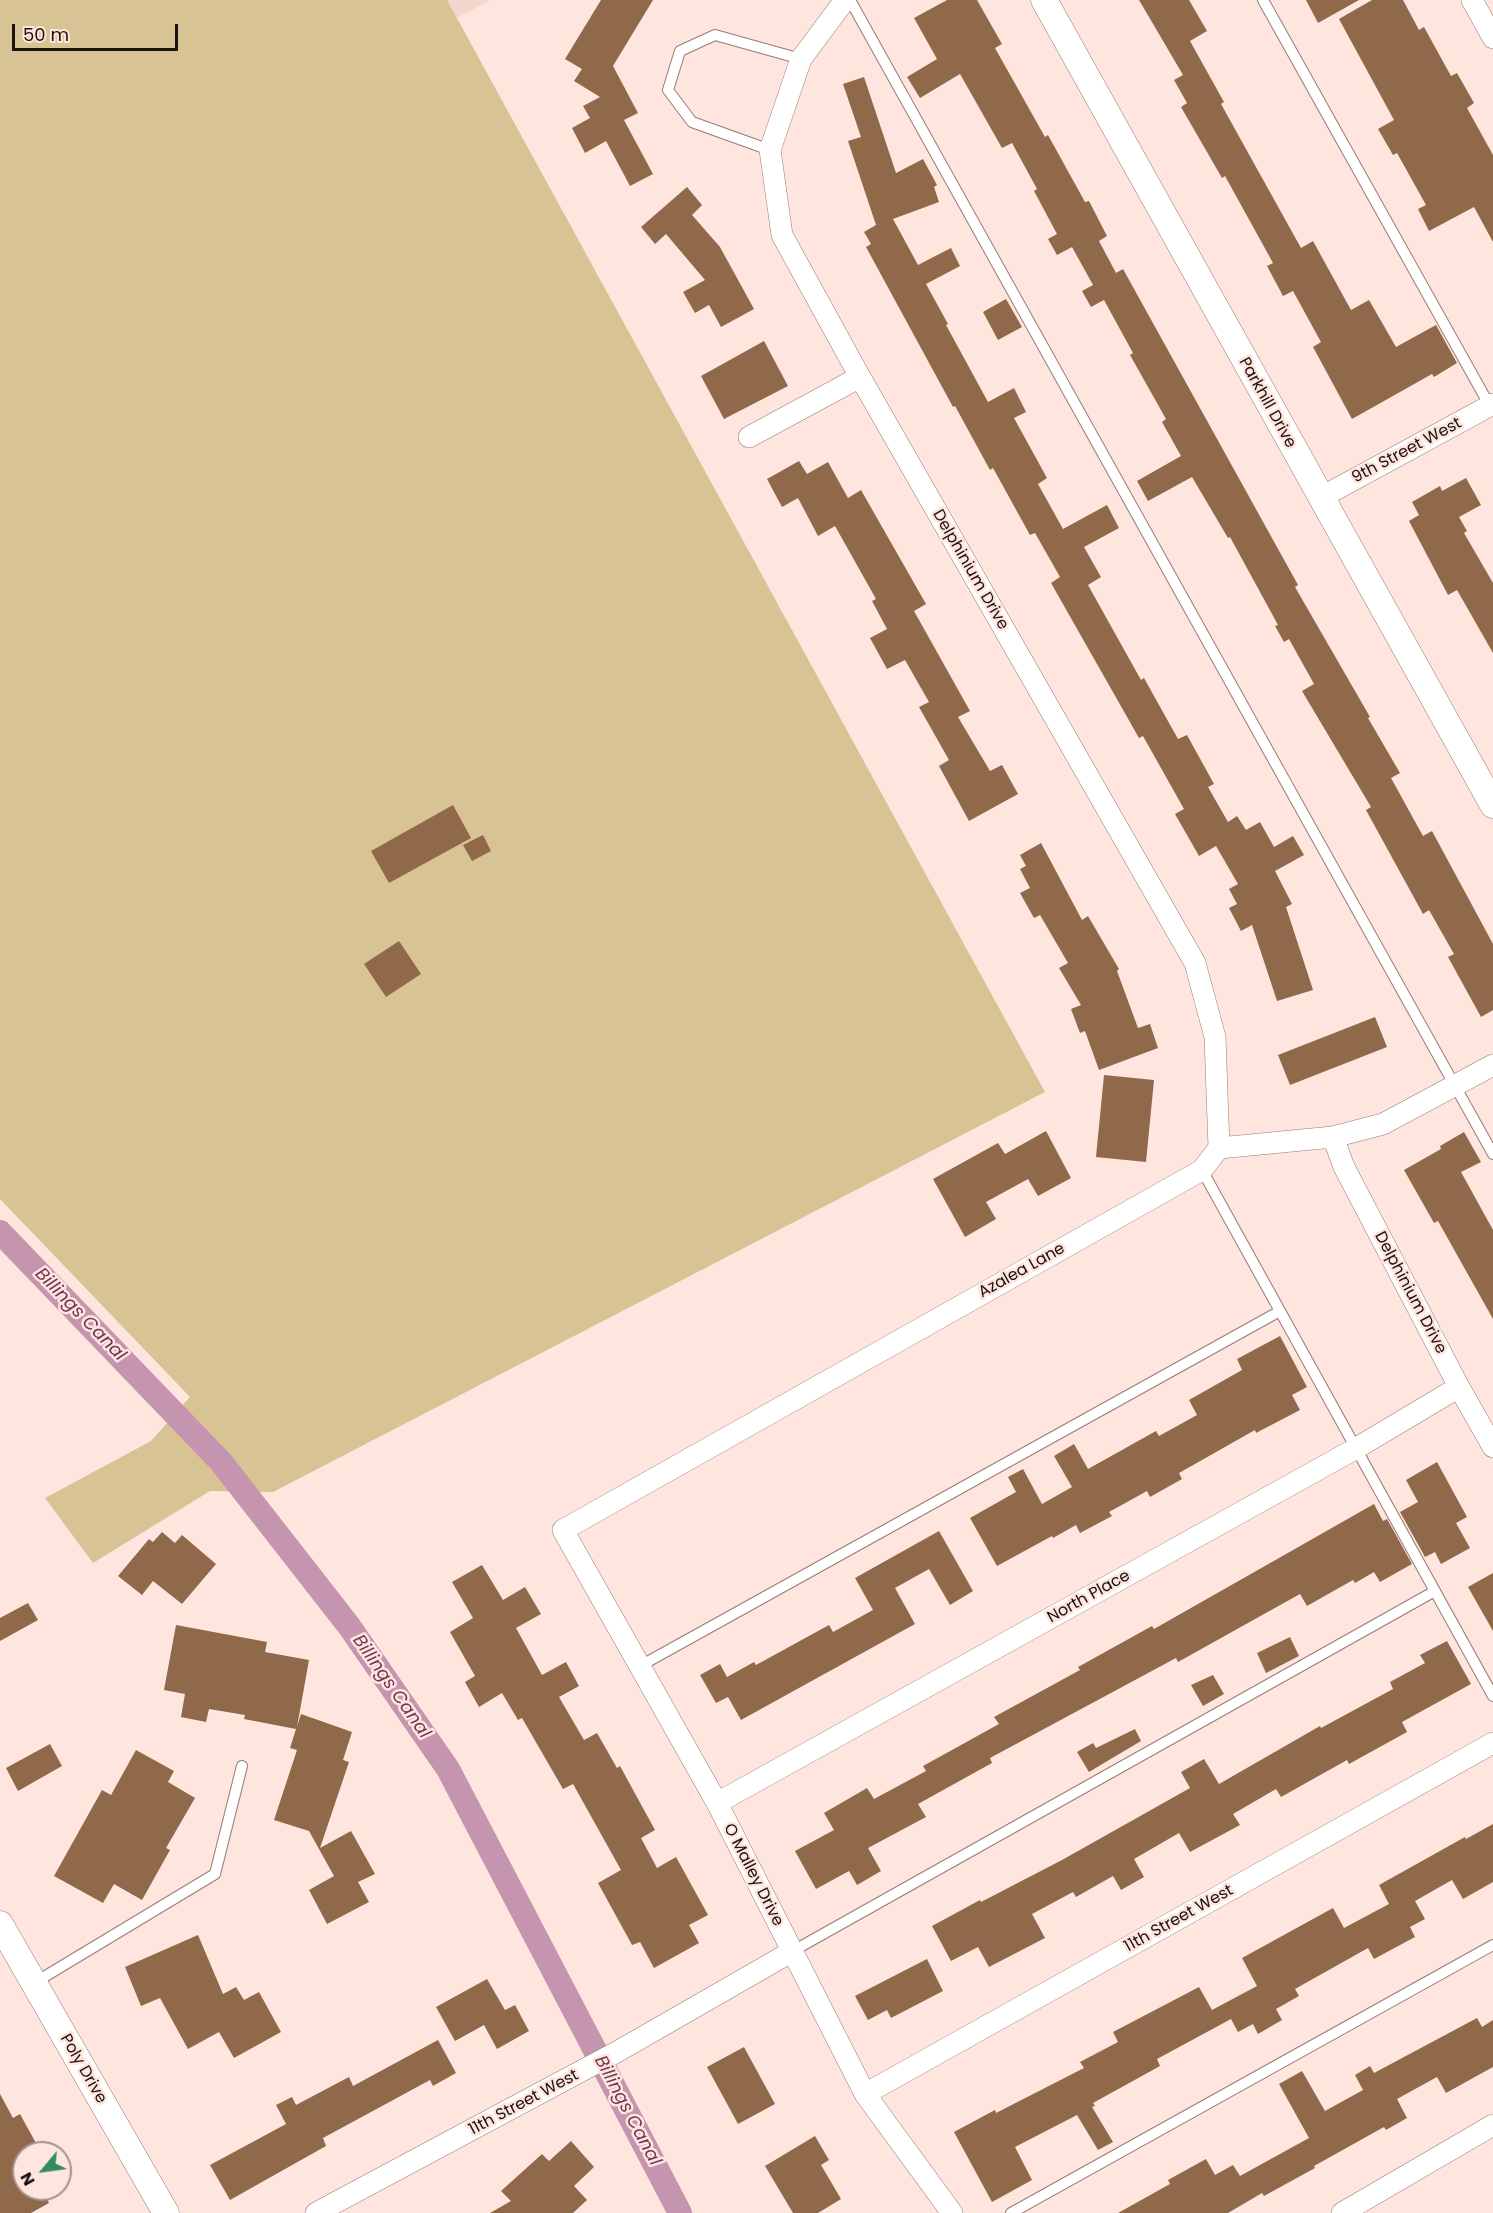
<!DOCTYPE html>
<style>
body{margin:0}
#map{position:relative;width:1493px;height:2213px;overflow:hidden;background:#fee5de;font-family:Poppins,sans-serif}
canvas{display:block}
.north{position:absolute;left:12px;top:2141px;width:60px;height:60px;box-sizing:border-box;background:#fee5de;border:2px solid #a4918b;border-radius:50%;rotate:241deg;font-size:16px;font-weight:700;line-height:24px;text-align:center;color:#1c120f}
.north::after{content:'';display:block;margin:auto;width:21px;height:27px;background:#308c63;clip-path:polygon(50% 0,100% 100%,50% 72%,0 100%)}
.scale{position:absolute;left:12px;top:24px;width:166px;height:27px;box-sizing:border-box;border:3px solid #1c120f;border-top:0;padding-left:8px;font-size:18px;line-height:21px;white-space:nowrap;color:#1c120f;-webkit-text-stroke:4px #fee5de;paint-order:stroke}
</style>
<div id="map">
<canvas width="1493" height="2213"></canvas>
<div class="north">N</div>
<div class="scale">50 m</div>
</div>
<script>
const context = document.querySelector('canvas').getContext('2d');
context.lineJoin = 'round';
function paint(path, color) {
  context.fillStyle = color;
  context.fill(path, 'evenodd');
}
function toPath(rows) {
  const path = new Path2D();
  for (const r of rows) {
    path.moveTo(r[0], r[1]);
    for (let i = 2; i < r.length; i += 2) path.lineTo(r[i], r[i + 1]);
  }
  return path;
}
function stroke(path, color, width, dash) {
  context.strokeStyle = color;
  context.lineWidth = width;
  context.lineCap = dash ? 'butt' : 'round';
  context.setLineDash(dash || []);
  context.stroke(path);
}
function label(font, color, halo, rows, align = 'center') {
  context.font = font + ' Poppins,sans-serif';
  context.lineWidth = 5;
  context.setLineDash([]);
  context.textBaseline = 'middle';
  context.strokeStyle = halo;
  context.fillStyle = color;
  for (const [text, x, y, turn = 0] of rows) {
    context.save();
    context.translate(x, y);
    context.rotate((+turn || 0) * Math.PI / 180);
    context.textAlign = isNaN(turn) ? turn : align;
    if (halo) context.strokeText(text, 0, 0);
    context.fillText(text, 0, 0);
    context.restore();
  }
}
paint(toPath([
 [447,0,490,0,457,18]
]), '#f3d5cc');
paint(toPath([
 [0,0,447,0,1045,1092,273,1492,210,1491,93,1563,45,1498,151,1441,190,1397,0,1199]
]), '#d8c395');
stroke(toPath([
 [0,1232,221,1462,349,1626,448,1769,680,2213]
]), '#c594ae', 24);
paint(toPath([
 [601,0,653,0,613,66,638,113,624,120,653,174,630,186,606,141,585,153,572,128,590,118,583,106,600,97,574,81,582,69,565,59],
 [947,0,977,0,1002,44,995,48,1045,137,1048,135,1085,202,1089,201,1107,236,1099,241,1116,273,1123,269,1298,585,1295,587,1370,717,1368,718,1400,773,1391,778,1423,836,1432,831,1493,944,1493,1010,1481,1017,1448,957,1454,954,1429,910,1423,914,1366,810,1371,807,1302,691,1314,684,1289,639,1284,642,1275,626,1278,625,1230,537,1228,538,1192,477,1148,501,1137,481,1181,456,1162,422,1166,419,1130,355,1133,353,1104,300,1091,307,1082,291,1093,285,1072,247,1057,255,1048,239,1057,234,1034,191,1037,189,1012,143,1002,148,960,74,920,98,907,77,937,59,914,18],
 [1139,0,1189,0,1207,31,1190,41,1224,102,1221,104,1301,248,1313,241,1351,310,1369,300,1396,347,1436,325,1457,363,1434,377,1432,374,1352,419,1313,347,1321,342,1293,291,1283,296,1267,266,1273,263,1225,176,1222,178,1181,107,1187,103,1174,80,1183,75],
 [1306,0,1359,0,1318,23],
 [1372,0,1403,0,1419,30,1424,27,1451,76,1457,73,1474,103,1467,108,1493,155,1493,242,1474,207,1429,231,1418,209,1426,205,1397,153,1393,155,1378,129,1394,120,1339,19],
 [864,77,896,173,923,159,937,185,934,187,939,202,893,219,918,265,951,248,960,266,926,284,948,324,946,325,988,402,1014,388,1026,412,1014,418,1047,478,1038,484,1063,529,1107,505,1119,528,1084,547,1101,577,1088,585,1141,680,1144,678,1178,739,1187,735,1214,784,1208,787,1228,822,1237,816,1246,830,1260,822,1274,847,1293,836,1304,855,1275,871,1292,904,1286,907,1313,990,1277,1001,1252,925,1241,931,1229,908,1237,904,1229,889,1238,884,1216,846,1199,856,1175,814,1184,809,1143,736,1139,738,1051,583,1060,577,1035,533,1030,535,993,468,990,470,955,406,953,407,866,247,871,244,864,232,876,225,848,141,861,137,843,84],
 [687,187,702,205,692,215,720,247,754,309,721,327,709,305,695,313,683,292,705,280,666,234,655,244,641,227],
 [1006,299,1022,327,998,340,983,312],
 [764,341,788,386,724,419,701,376],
 [799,461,807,474,828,462,848,498,861,490,926,604,914,611,970,711,958,717,990,771,1002,765,1018,794,969,821,939,766,949,760,919,707,929,702,905,660,887,669,870,638,887,629,872,601,876,599,835,526,818,536,798,498,782,507,767,479],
 [1466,478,1481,505,1459,517,1467,531,1464,533,1493,583,1493,653,1457,590,1448,595,1409,521,1419,515,1412,502,1440,486,1442,491],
 [453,805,471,838,389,883,371,851],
 [483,835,491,851,472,861,463,845],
 [1041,843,1082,920,1088,916,1119,969,1117,971,1138,1028,1150,1024,1158,1048,1099,1070,1085,1031,1080,1033,1071,1009,1081,1005,1059,968,1068,963,1040,915,1034,918,1020,893,1030,888,1020,869,1026,866,1020,855],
 [399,941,421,974,386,997,364,964],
 [1375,1017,1387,1047,1290,1085,1278,1055],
 [1104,1075,1154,1080,1146,1162,1096,1157],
 [1046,1131,1071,1178,1038,1196,1028,1179,986,1202,996,1219,965,1237,933,1179,998,1143,1005,1154],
 [1464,1132,1481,1162,1461,1172,1493,1230,1493,1319,1438,1221,1434,1223,1404,1170,1441,1149,1440,1146],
 [1280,1336,1307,1387,1292,1395,1300,1410,1256,1433,1255,1430,1179,1473,1182,1479,1150,1497,1147,1491,1109,1512,1112,1516,1080,1533,1076,1525,1053,1538,1052,1536,997,1566,970,1518,1016,1492,1008,1477,1023,1469,1042,1504,1072,1487,1054,1456,1074,1444,1088,1469,1156,1431,1159,1436,1197,1415,1189,1400,1242,1370,1237,1359],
 [1437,1462,1467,1517,1456,1523,1470,1548,1441,1564,1435,1552,1425,1557,1400,1512,1418,1502,1406,1480],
 [1374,1504,1383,1521,1387,1519,1412,1564,1380,1582,1374,1572,1355,1583,1353,1580,1307,1606,1300,1594,1178,1662,1176,1658,990,1758,992,1763,918,1804,926,1817,868,1848,881,1871,857,1885,849,1871,816,1889,795,1851,834,1830,824,1813,867,1788,874,1799,926,1771,923,1766,999,1724,994,1717,1080,1670,1078,1667,1152,1626,1154,1629],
 [939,1531,973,1591,950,1605,929,1569,895,1588,915,1624,741,1720,728,1697,716,1703,700,1675,720,1664,727,1677,754,1662,756,1665,829,1625,833,1632,873,1610,855,1578],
 [162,1532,175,1543,182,1535,216,1564,182,1604,153,1581,142,1595,118,1576,149,1539,153,1542],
 [482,1565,503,1600,525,1587,541,1614,516,1628,542,1675,566,1662,579,1686,559,1697,584,1740,597,1733,617,1768,620,1766,655,1830,641,1838,657,1868,676,1857,708,1915,689,1925,699,1943,654,1968,640,1942,632,1945,598,1883,621,1870,573,1784,563,1789,522,1718,518,1720,502,1693,479,1707,465,1682,475,1676,450,1632,473,1618,452,1582],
 [1493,1573,1493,1631,1468,1587],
 [28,1603,38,1620,0,1641,0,1618],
 [176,1625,267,1642,265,1652,309,1660,297,1727,301,1714,352,1732,343,1760,349,1762,320,1848,351,1831,375,1874,358,1882,369,1902,327,1924,309,1890,334,1876,309,1831,274,1820,297,1750,290,1748,296,1729,244,1719,245,1715,209,1709,206,1722,181,1717,185,1694,164,1690],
 [1290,1637,1299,1656,1266,1673,1257,1653],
 [1447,1641,1471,1684,1402,1722,1407,1732,1349,1764,1347,1760,1281,1797,1276,1789,1233,1814,1240,1825,1190,1852,1179,1833,1134,1859,1144,1877,1121,1890,1113,1876,1076,1897,1073,1892,1032,1914,1045,1938,989,1967,978,1947,951,1961,932,1926,980,1900,981,1902,1062,1860,1190,1788,1181,1772,1204,1759,1219,1784,1320,1726,1321,1728,1393,1689,1390,1682,1425,1663,1420,1655],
 [1213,1675,1224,1694,1203,1706,1191,1685],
 [1135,1729,1141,1741,1089,1772,1077,1752,1093,1743,1096,1748],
 [50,1744,62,1766,18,1791,6,1768],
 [136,1750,174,1771,168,1782,195,1798,166,1848,170,1850,142,1900,114,1884,103,1903,54,1876,102,1790,111,1795],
 [1493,1824,1493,1882,1463,1899,1452,1880,1415,1901,1425,1919,1410,1927,1415,1937,1374,1959,1368,1948,1295,1989,1299,1996,1276,2009,1282,2020,1258,2034,1253,2024,1238,2032,1231,2019,1157,2059,1160,2066,1093,2103,1095,2106,1092,2107,1113,2142,1098,2150,1077,2115,1015,2147,1032,2180,992,2202,954,2132,995,2110,996,2113,1084,2068,1080,2062,1118,2042,1113,2032,1199,1987,1212,2010,1257,1986,1242,1958,1333,1908,1344,1928,1389,1904,1379,1885,1465,1837,1466,1839],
 [198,1935,223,1994,236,1987,244,2000,259,1992,281,2032,234,2058,219,2032,188,2049,160,1998,141,2006,125,1967],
 [927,1959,943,1991,891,2018,887,2010,868,2020,855,1996],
 [487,1979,505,2010,515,2005,529,2031,497,2049,484,2025,455,2041,436,2007],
 [1477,2018,1482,2027,1493,2020,1493,2067,1446,2093,1437,2077,1397,2099,1407,2118,1386,2130,1384,2127,1314,2166,1315,2168,1264,2196,1262,2193,1228,2213,1118,2213,1170,2184,1168,2180,1206,2159,1215,2175,1233,2165,1240,2176,1309,2138,1279,2084,1302,2071,1325,2111,1363,2090,1355,2075,1370,2066,1374,2073],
 [438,2040,456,2073,433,2086,430,2080,323,2138,326,2146,230,2200,210,2165,286,2124,276,2105,292,2097,296,2105,349,2077,353,2086],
 [744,2047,775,2104,738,2124,707,2067],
 [0,2094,13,2118,20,2114,37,2145,24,2152,24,2189,42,2189,49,2203,31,2213,0,2213],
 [815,2136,829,2160,821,2165,841,2199,818,2213,793,2213,765,2166],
 [571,2141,594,2167,574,2186,587,2200,573,2213,490,2213,511,2201,501,2191,542,2154,549,2161]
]), '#8f6949');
const service = toPath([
 [850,0,1493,1154],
 [1263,0,1491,408],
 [770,150,692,122,668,90,680,51,715,35,801,59],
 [1202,1170,1493,1696],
 [640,1666,1280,1311],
 [791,1952,1435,1591],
 [34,1983,215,1874,242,1766],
 [1011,2213,1493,1945]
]);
const minor = toPath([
 [845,0,801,59,770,150,782,235,860,377,1195,963,1215,1037,1219,1148],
 [1472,0,1493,38],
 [749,437,860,377],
 [1320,498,1493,404],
 [1333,1137,1344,1167,1459,1387,1493,1447],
 [717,1803,1355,1449,1459,1387],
 [865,2094,1493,1743],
 [316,2213,615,2053,791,1952],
 [952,2213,865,2094,717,1803,563,1530,1202,1170,1219,1148,1333,1137,1383,1124,1493,1065],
 [1342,2213,1493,2125]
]);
const tertiary = toPath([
 [1044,0,1493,805],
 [0,1924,166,2213]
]);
stroke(service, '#967b73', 12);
stroke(minor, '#967b73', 22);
stroke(tertiary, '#967b73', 27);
stroke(service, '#fff', 10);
stroke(minor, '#fff', 21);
stroke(tertiary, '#fff', 26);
label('16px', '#1c120f', '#fee5de', [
 ["Parkhill Drive",1267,403,61],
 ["9th Street West",1407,451,-28],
 ["Delphinium Drive",970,570,60],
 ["Azalea Lane",1022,1271,-29],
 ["Delphinium Drive",1410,1293,62],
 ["North Place",1089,1597,-29],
 ["O Malley Drive",753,1875,63],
 ["11th Street West",1179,1919,-29],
 ["Poly Drive",83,2069,60],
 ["11th Street West",524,2103,-28]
]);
label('italic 18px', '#723558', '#fee5de', [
 ["Billings Canal",80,1315,46],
 ["Billings Canal",391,1687,55],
 ["Billings Canal",627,2111,62]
]);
</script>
